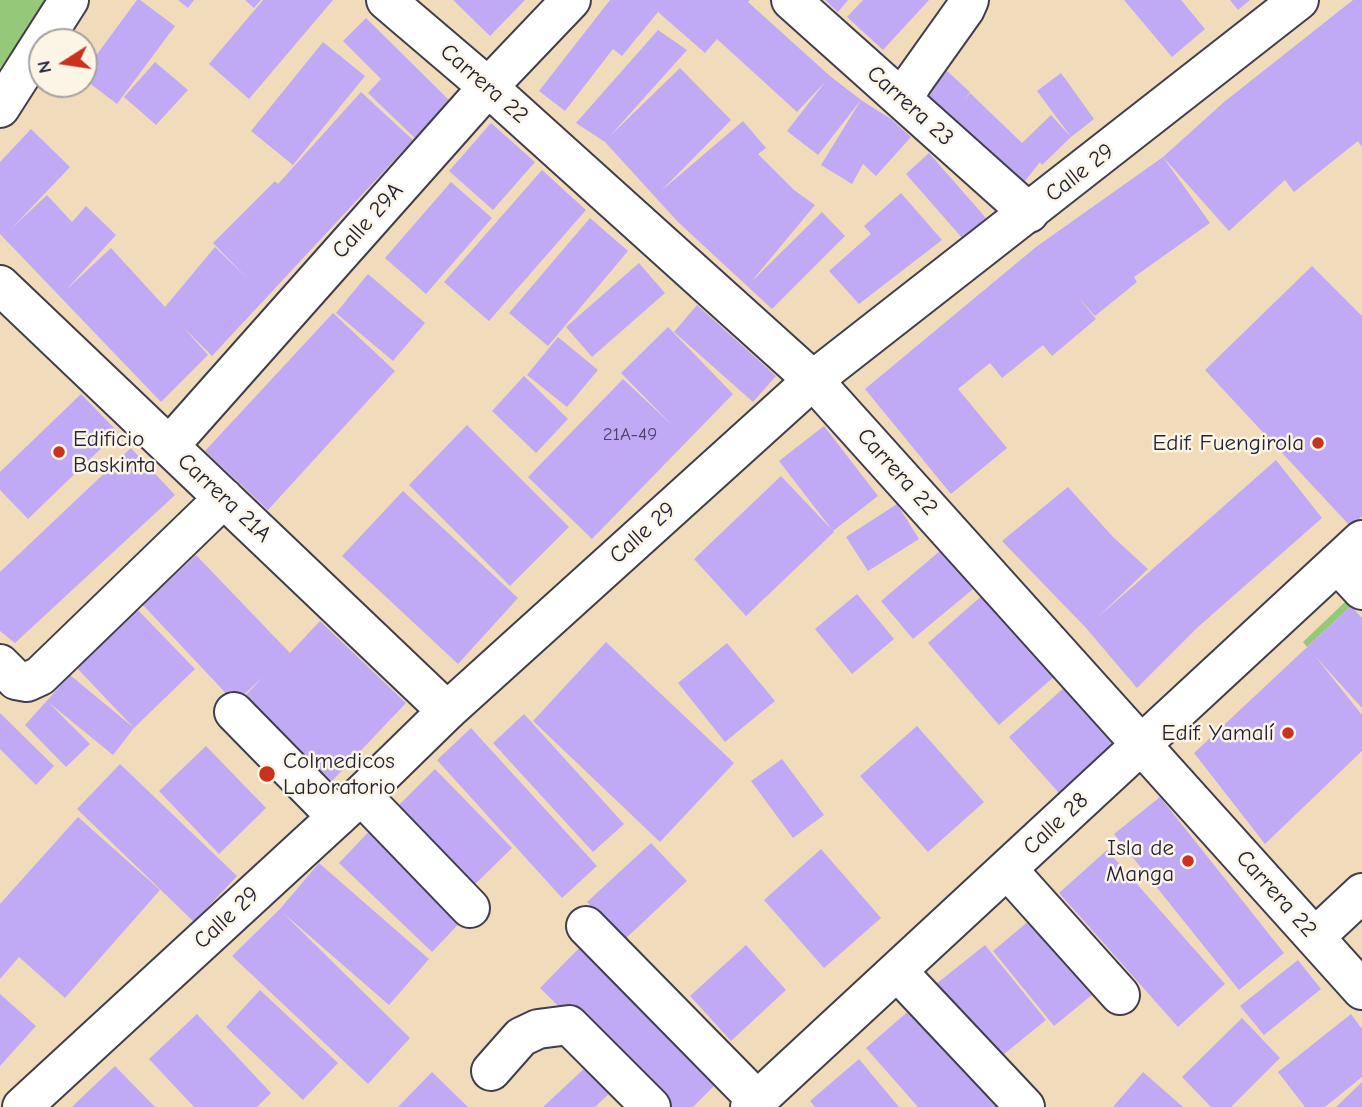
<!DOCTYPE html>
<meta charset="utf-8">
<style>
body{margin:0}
#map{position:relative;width:1362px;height:1107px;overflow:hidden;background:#f0dcba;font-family:"Comic Neue",sans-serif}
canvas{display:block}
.north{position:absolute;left:28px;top:28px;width:70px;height:70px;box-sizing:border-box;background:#fcf5e5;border:2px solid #a5a1a1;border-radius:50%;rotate:258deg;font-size:19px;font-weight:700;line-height:28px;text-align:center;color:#22223b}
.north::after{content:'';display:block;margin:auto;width:24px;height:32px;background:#c8321e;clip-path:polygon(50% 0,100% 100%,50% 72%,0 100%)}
</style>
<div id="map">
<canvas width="1362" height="1107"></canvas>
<div class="north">N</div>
</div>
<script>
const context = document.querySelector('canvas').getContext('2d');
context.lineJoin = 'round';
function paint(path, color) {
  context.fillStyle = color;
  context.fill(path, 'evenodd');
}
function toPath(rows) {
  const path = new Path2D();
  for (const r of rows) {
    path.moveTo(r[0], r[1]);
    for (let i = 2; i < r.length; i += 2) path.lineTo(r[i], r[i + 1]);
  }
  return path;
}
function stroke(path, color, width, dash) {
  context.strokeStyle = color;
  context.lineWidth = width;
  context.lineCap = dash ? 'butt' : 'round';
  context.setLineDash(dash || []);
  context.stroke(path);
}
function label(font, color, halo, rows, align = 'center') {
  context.font = font + ' "Comic Neue",sans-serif';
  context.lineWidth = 5;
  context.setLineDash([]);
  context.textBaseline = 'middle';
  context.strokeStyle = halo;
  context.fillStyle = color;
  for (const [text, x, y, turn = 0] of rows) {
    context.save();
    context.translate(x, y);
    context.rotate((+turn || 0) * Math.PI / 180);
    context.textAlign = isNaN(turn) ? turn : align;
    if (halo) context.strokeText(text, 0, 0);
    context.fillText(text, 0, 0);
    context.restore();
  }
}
paint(toPath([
 [0,0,47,0,0,68],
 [1347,600,1351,606,1307,647,1303,642]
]), '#95c878');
paint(toPath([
 [137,0,140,0,175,26,117,104,84,79,84,72],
 [178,0,194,0,188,8],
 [245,0,261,0,254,8],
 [263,0,333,0,249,99,209,64],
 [453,0,525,0,490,36],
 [610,0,750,0,748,2,830,76,861,100,891,119,911,137,876,176,863,164,852,184,821,165,861,100,818,155,787,131,826,81,797,112,717,39,705,53,658,12,622,56,613,49,565,111,539,91],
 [825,0,848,0,838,12],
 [863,0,929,0,883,50,847,17],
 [1124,0,1181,0,1205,29,1172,57],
 [1230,0,1250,0,1238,10],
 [1353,0,1362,0,1362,147,1358,141,1294,192,1285,180,1229,231,1163,157,1210,223,1134,277,1137,282,1095,316,1078,297,1096,319,1052,356,1043,345,1002,378,990,363,958,389,1007,448,951,494,865,389,1036,247,1163,157,1224,102],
 [366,18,454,105,419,142,368,93,381,79,343,41],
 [658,30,687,50,610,136,680,68,731,120,661,191,743,121,766,148,758,154,794,190,815,205,751,282,822,212,845,236,772,309,678,222,605,142,576,123],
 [323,42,365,76,293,165,251,131],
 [155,62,188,90,156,125,124,97],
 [947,71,970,92,963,101,970,93,1022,143,1051,115,1071,137,1037,91,1061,73,1094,119,1071,137,1042,165,1040,162,1021,186,924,98],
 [361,92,413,140,212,356,184,328,208,355,161,402,0,234,0,162,31,129,70,167,12,228,47,195,72,222,86,206,116,235,66,290,111,248,165,307,215,247,247,278,213,243,275,181,278,184],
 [491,123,535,162,493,210,449,171],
 [929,153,986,218,963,239,906,174],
 [542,170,586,210,489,321,444,282],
 [451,182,492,218,426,294,385,258],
 [901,193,942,240,859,304,829,271,871,234,864,226],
 [590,218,628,251,548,346,509,313],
 [639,263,665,293,592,357,566,327],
 [1312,266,1362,316,1362,516,1351,527,1205,370],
 [368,274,425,323,393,361,336,313],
 [697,305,776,376,753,402,674,332],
 [333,313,395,371,268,510,205,451],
 [668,327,733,394,592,539,528,477,623,379,672,425,621,373],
 [558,337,598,370,567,407,527,375],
 [524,376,568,419,536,453,492,411],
 [81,394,118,432,28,519,0,490,0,472],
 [467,425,569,527,510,586,409,485],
 [824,426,878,496,833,531,779,461],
 [131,448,175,495,15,643,0,631,0,572],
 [1276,460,1322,518,1198,627,1137,688,1086,628,1002,541,1068,487,1113,537,1148,569,1097,618],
 [781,476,834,532,746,616,694,559],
 [403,491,518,598,458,664,342,556],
 [897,504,919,539,868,571,846,537],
 [941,550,973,589,913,639,881,601],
 [196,555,290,653,320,621,406,703,332,781,244,697,263,677,235,703,143,605],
 [985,593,1056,675,999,725,928,643],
 [857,594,894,639,852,674,815,629],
 [1351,606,1362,618,1362,708,1315,656,1362,715,1362,751,1265,844,1194,753],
 [136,608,195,669,134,728,76,667],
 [606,642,734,763,660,842,533,721],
 [727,643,775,701,725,742,678,683],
 [70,675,134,728,113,755,48,702,90,744,66,767,25,725],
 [1066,686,1116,742,1059,793,1009,737],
 [0,713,54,766,36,785,0,749],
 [524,714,624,824,593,852,493,743],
 [917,726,984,802,928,852,860,776],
 [471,728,597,866,562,898,437,760],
 [206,746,266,808,219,854,159,791],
 [782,759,824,815,793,838,751,781],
 [120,764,237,876,194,922,77,809],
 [435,769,512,848,462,897,386,818],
 [1160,797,1284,953,1239,990,1114,834],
 [78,817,160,890,65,998,19,957,0,979,0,904],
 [377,823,470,912,432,952,339,863],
 [651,843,687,881,623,941,587,902],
 [821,849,881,918,824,968,764,900],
 [1107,850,1225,984,1178,1027,1059,893],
 [319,863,429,959,389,1005,282,912,410,1038,368,1084,232,956,280,909],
 [1030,920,1092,995,1054,1026,993,951],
 [586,941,724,1076,693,1107,660,1107,540,988],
 [746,945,786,990,731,1041,690,996],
 [985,945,1046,1020,993,1063,931,988],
 [1298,960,1321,989,1264,1035,1240,1006],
 [260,990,338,1063,303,1100,226,1027],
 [0,994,36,1026,0,1066],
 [912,1008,999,1107,918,1107,866,1048],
 [197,1014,271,1093,257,1107,194,1107,149,1059],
 [1351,1014,1362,1029,1362,1077,1325,1107,1305,1107,1278,1072],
 [1242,1018,1280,1058,1231,1107,1211,1107,1182,1077],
 [859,1059,899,1107,815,1107,810,1101],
 [115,1066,155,1107,72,1107,79,1100],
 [587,1066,611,1092,595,1107,543,1107],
 [432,1072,468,1107,398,1107],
 [1143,1072,1183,1107,1113,1107],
 [1362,1082,1362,1107,1336,1107]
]), '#c0aaf5');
const minor = toPath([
 [386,0,488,87,813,380,1362,990],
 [791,0,1029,213],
 [903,99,913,82,965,9,969,0],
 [0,108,69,0],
 [0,285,447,711],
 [169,446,488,87,571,0],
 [1337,563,1362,590],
 [0,664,16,680,27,682,40,676,224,498],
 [234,712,337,817],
 [361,795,470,908],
 [1007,869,1120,995],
 [586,926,757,1100],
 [1315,937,1362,893],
 [897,971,1025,1107],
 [491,1071,521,1037,538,1029,569,1025,651,1107],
 [750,1107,1362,540]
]);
const major = toPath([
 [22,1107,361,795,447,711,813,380,1299,0]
]);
stroke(minor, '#413e4e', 42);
stroke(major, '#413e4e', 42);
stroke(minor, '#fff', 38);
stroke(major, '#fff', 38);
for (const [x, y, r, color] of [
 [1318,443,7,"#c8321e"],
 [59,452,7,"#c8321e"],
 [1288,733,7,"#c8321e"],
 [267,774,9,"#c8321e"],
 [1188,861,7,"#c8321e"]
]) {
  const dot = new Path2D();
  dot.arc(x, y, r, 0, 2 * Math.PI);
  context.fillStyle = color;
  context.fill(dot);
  stroke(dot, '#fcf5e5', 2.5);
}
label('19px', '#4a446a', null, [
 ["21A-49",630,435]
]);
label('23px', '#22223b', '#fcf5e5', [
 ["Carrera 22",484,84,41],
 ["Carrera 23",910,106,42],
 ["Calle 29",1080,173,-38],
 ["Calle 29A",368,221,-48],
 ["Carrera 22",897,472,48],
 ["Carrera 21A",224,498,43],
 ["Calle 29",643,533,-42],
 ["Calle 28",1056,824,-43],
 ["Carrera 22",1276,894,48],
 ["Calle 29",227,918,-43]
]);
label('23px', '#22223b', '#fcf5e5', [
 ["Edificio",73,439,"left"],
 ["Baskinta",73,465,"left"],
 ["Edif. Fuengirola",1304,443],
 ["Edif. Yamalí",1274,733],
 ["Colmedicos",283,761,"left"],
 ["Laboratorio",283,787,"left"],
 ["Isla de",1174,848],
 ["Manga",1174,874]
], 'right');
</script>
